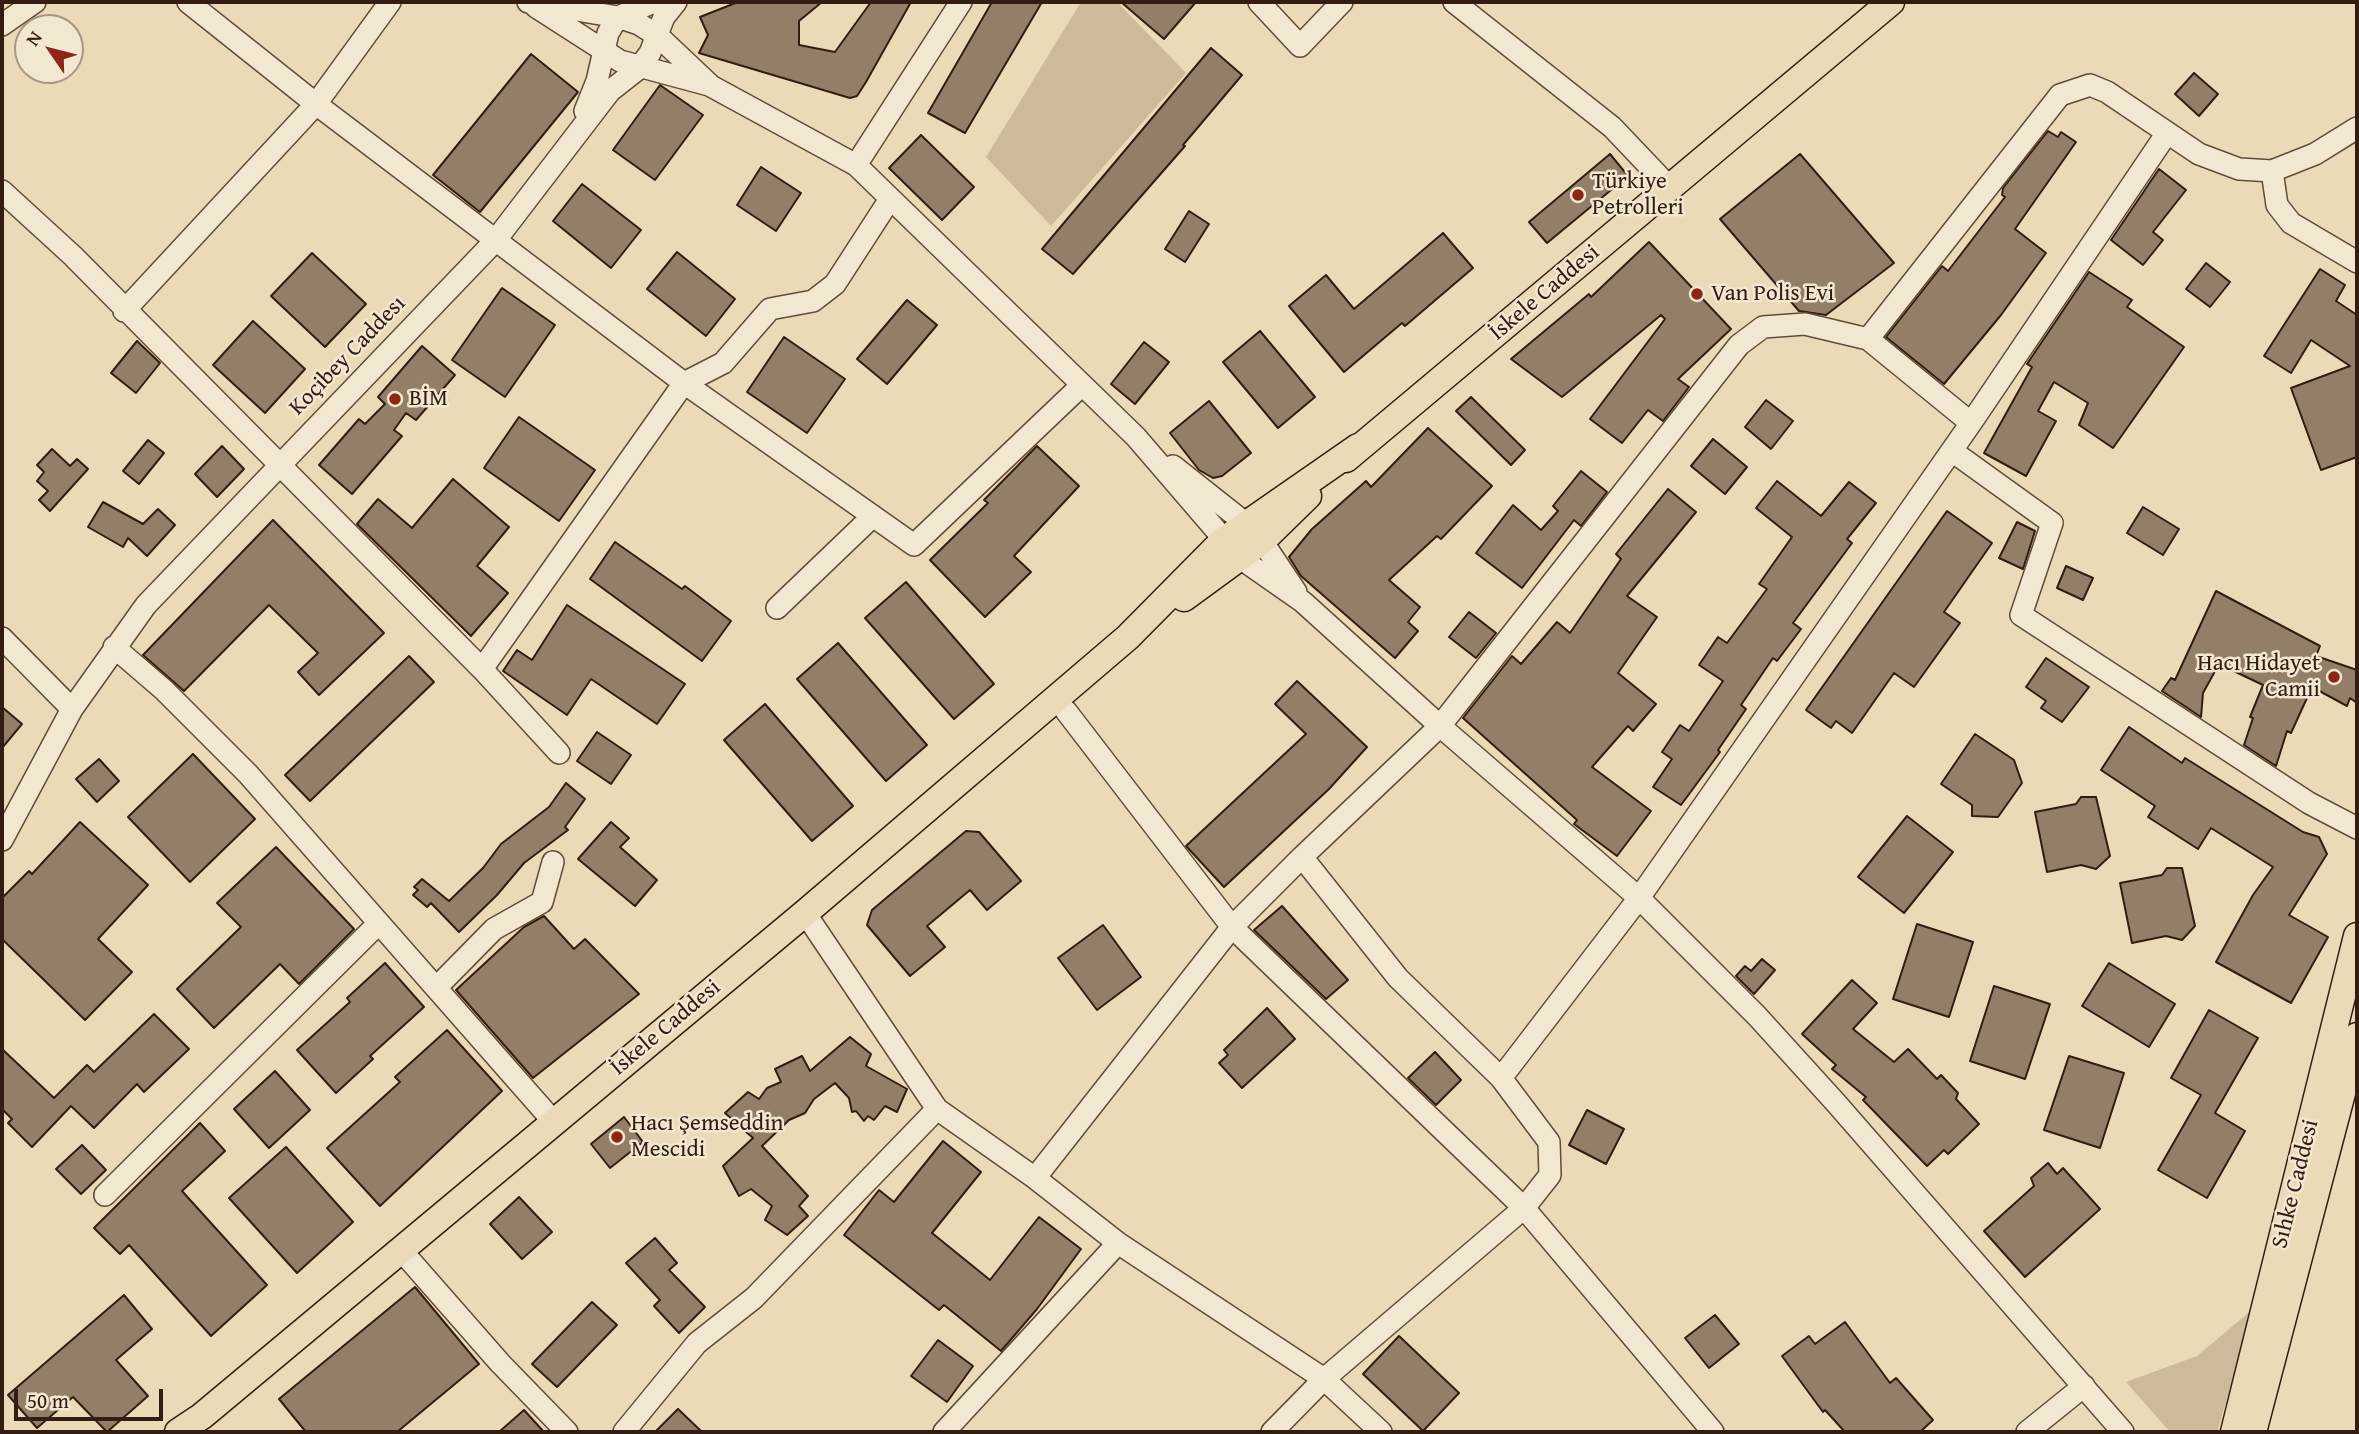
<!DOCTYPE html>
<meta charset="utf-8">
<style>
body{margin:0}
#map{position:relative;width:2359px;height:1434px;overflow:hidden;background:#ebdab7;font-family:"Gentium Book Plus",serif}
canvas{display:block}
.frame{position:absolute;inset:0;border:4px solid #331d12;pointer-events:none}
.north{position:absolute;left:14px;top:14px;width:70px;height:70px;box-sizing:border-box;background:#f2e7d0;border:2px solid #a69684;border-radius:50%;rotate:305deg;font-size:19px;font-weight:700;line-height:28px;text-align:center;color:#331d12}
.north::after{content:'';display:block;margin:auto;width:24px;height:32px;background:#8f2418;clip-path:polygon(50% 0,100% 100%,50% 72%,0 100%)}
.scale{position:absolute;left:14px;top:1389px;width:149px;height:32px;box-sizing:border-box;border:4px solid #331d12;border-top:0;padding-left:9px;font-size:21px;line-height:24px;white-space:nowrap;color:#331d12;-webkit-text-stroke:5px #f2e7d0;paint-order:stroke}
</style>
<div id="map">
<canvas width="2359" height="1434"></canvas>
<div class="frame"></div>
<div class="north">N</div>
<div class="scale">50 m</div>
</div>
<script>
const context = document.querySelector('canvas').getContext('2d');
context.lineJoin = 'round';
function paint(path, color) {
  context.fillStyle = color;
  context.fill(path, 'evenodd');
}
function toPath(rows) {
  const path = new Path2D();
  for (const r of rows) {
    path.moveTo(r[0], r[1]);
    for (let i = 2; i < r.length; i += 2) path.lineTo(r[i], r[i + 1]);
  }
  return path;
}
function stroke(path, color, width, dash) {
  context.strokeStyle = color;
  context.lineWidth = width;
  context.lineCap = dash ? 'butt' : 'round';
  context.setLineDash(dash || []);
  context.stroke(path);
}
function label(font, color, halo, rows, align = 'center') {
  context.font = font + ' "Gentium Book Plus",serif';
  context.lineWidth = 5;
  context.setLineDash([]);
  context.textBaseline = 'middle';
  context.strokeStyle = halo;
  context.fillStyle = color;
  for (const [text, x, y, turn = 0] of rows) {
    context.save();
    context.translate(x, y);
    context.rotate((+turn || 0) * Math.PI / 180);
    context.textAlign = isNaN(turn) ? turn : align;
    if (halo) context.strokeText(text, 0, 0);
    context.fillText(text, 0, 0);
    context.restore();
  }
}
paint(toPath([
 [1081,2,1117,2,1186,73,1051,226,986,157],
 [2253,1309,2217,1432,2170,1432,2126,1382,2197,1356]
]), '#ccba9b');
const building = toPath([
 [738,2,822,2,799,21,799,45,835,52,871,2,911,2,866,82,857,96,850,98,699,53,708,35,700,17,738,2],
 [992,2,1042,2,965,133,928,113,992,2],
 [1121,2,1196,2,1164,39,1121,2],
 [1211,48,1242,75,1183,145,1185,146,1073,274,1042,249,1211,48],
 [531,54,578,92,480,212,433,175,531,54],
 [2194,73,2218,94,2199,116,2175,94,2194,73],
 [660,85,703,115,655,180,613,150,660,85],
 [2048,131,2058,137,2061,132,2076,142,2015,229,2046,253,2001,315,1944,384,1886,337,1942,266,1948,271,2005,197,2002,195,2003,188,2048,131],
 [921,135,974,187,942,220,889,168,921,135],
 [1610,154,1628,176,1547,243,1529,222,1610,154],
 [1800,154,1894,263,1826,315,1799,311,1720,219,1800,154],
 [761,167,801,193,776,231,737,205,761,167],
 [2159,169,2186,190,2153,232,2163,240,2143,265,2111,240,2159,169],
 [582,184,641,230,611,268,553,221,582,184],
 [1189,211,1209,224,1185,262,1165,249,1189,211],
 [1443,233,1473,268,1405,326,1402,323,1344,372,1289,306,1326,275,1354,309,1443,233],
 [1649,242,1731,329,1678,379,1689,387,1663,421,1648,410,1622,443,1590,419,1665,319,1661,315,1562,397,1511,359,1589,294,1591,297,1649,242],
 [677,252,735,299,706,336,647,289,677,252],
 [312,253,366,304,325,347,271,296,312,253],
 [2206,263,2230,282,2210,307,2186,289,2206,263],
 [2320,269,2345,285,2336,301,2357,315,2357,457,2321,470,2291,388,2350,366,2311,340,2291,373,2264,356,2320,269],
 [2089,272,2132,300,2127,307,2184,347,2113,448,2079,425,2088,403,2054,382,2038,411,2056,421,2026,476,1984,453,2032,367,2027,364,2089,272],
 [502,288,555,325,505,397,452,360,502,288],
 [907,300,937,325,887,384,857,359,907,300],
 [253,321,305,369,265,413,213,365,253,321],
 [1260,331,1315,397,1278,428,1223,362,1260,331],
 [784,337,845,379,807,433,747,392,784,337],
 [137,341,160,363,136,393,111,373,137,341],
 [1144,342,1169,362,1135,404,1111,384,1144,342],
 [422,346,455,375,416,420,406,413,394,430,402,436,352,494,319,465,359,419,365,424,385,404,378,397,422,346],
 [1471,397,1525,450,1511,465,1456,411,1471,397],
 [1766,400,1793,421,1771,449,1745,427,1766,400],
 [1209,401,1251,453,1222,476,1213,478,1199,470,1170,433,1209,401],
 [519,417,595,470,559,521,484,468,519,417],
 [1428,428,1492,486,1441,539,1437,536,1389,580,1420,607,1408,622,1418,631,1395,658,1301,576,1289,557,1312,529,1366,481,1371,487,1428,428],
 [1713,439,1747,467,1725,494,1691,466,1713,439],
 [148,440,164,453,139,484,123,471,148,440],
 [222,446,244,469,217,497,195,474,222,446],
 [1037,446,1079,486,1014,556,1031,572,985,617,930,560,988,503,984,500,1037,446],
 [52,449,70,466,77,459,88,469,50,511,39,500,48,491,37,481,44,472,37,465,52,449],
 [1581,471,1607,492,1581,526,1574,520,1522,588,1476,553,1513,505,1541,530,1558,511,1553,506,1581,471],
 [453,479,509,527,477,566,508,593,471,636,357,524,378,499,412,528,453,479],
 [1777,481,1821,516,1849,482,1876,503,1847,539,1852,543,1793,623,1801,629,1777,661,1773,658,1741,705,1746,709,1718,750,1720,752,1681,805,1653,787,1672,759,1662,752,1680,725,1689,731,1723,681,1699,665,1718,637,1727,643,1767,589,1759,584,1792,537,1756,508,1777,481],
 [1668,489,1696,512,1627,596,1657,617,1618,673,1656,704,1633,731,1628,726,1592,767,1651,811,1617,856,1574,824,1577,820,1463,718,1512,656,1521,664,1557,622,1570,633,1621,559,1616,554,1668,489],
 [103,502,143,524,158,509,175,525,147,556,128,538,123,547,88,527,103,502],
 [2143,507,2179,529,2163,555,2127,533,2143,507],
 [1947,511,1992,543,1944,612,1960,623,1914,687,1894,673,1852,733,1836,721,1831,728,1806,710,1947,511],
 [273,520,384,633,319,695,298,672,318,653,269,605,184,691,143,655,273,520],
 [2017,522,2035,531,2023,569,1999,558,2017,522],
 [615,542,682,589,685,586,731,621,702,661,590,579,615,542],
 [2066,566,2093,578,2083,600,2057,588,2066,566],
 [906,582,994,684,954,719,865,618,906,582],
 [2216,591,2320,646,2316,656,2357,670,2357,703,2350,698,2347,706,2312,687,2291,733,2287,731,2276,766,2244,745,2253,718,2250,717,2263,685,2219,664,2203,693,2201,717,2162,691,2171,678,2175,680,2216,591],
 [567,605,685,684,657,724,591,679,567,715,503,671,517,650,532,660,567,605],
 [1469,612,1496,633,1476,658,1449,637,1469,612],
 [838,643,927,745,886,781,797,679,838,643],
 [409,656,434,682,310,801,285,775,409,656],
 [2046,658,2089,687,2062,722,2041,708,2046,701,2026,687,2046,658],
 [1297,681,1367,747,1329,789,1224,887,1186,846,1306,734,1275,704,1297,681],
 [765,704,853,806,812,841,724,740,765,704],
 [2,707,22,724,2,748,2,707],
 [2129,727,2182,763,2185,758,2303,832,2319,837,2327,854,2289,915,2328,937,2291,1003,2216,962,2253,895,2273,867,2211,828,2198,849,2148,817,2155,806,2101,770,2129,727],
 [597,732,631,755,611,784,577,761,597,732],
 [1975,734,2014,760,2022,783,1998,817,1972,816,1972,805,1941,784,1975,734],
 [193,754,255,819,190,882,128,817,193,754],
 [99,759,119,781,97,802,76,779,99,759],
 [566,783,585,799,565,827,568,830,524,863,497,895,459,932,431,903,427,907,413,895,418,890,414,887,422,879,449,901,483,868,501,844,549,807,566,783],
 [2081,797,2096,797,2110,856,2096,869,2081,865,2047,872,2035,812,2076,804,2081,797],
 [1907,816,1953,852,1904,913,1858,877,1907,816],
 [80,822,148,885,98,939,132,972,85,1020,2,939,2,898,29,871,32,874,80,822],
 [611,822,629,838,620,847,657,880,635,906,578,859,611,822],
 [966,831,979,832,1021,881,987,910,970,890,927,926,945,947,910,976,867,925,872,910,966,831],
 [276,847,354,929,299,984,280,964,214,1028,177,989,241,927,217,903,276,847],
 [2167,868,2182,868,2195,926,2182,940,2166,936,2132,943,2120,883,2162,875,2167,868],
 [1282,906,1348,980,1326,999,1254,930,1282,906],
 [544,916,574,949,585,939,639,994,533,1078,456,990,524,927,544,916],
 [1917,924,1973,942,1949,1017,1893,999,1917,924],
 [1103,925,1141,977,1097,1010,1058,958,1103,925],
 [1762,959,1775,970,1754,994,1736,976,1745,966,1751,971,1762,959],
 [385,963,424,1007,370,1056,373,1059,336,1093,297,1050,350,1002,347,998,385,963],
 [2109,963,2175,1004,2149,1047,2082,1006,2109,963],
 [1852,980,1877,1003,1853,1029,1894,1062,1908,1049,1937,1079,1941,1075,1958,1093,1956,1099,1979,1124,1948,1154,1944,1150,1927,1166,1863,1100,1866,1097,1832,1069,1836,1065,1802,1034,1852,980],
 [1994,986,2050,1004,2025,1079,1970,1061,1994,986],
 [1267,1008,1295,1039,1242,1088,1219,1063,1228,1055,1224,1050,1267,1008],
 [2209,1010,2258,1038,2215,1113,2245,1131,2207,1198,2158,1170,2201,1095,2171,1078,2209,1010],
 [154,1014,189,1049,144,1092,137,1084,94,1128,71,1106,32,1147,8,1123,12,1119,2,1109,2,1049,54,1098,87,1065,94,1072,154,1014],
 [447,1030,502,1091,380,1206,327,1148,400,1082,395,1077,447,1030],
 [850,1037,871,1054,866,1066,907,1089,897,1112,885,1106,874,1120,868,1116,864,1121,856,1111,852,1112,849,1098,835,1083,814,1099,805,1113,789,1120,762,1146,808,1196,799,1206,808,1216,787,1235,765,1220,772,1206,751,1189,739,1196,723,1166,753,1138,725,1113,748,1092,759,1099,767,1088,781,1082,775,1069,802,1056,810,1071,850,1037],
 [1435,1052,1461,1080,1436,1105,1408,1078,1435,1052],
 [2069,1056,2124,1073,2100,1148,2044,1130,2069,1056],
 [275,1071,310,1110,269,1148,234,1109,275,1071],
 [1587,1110,1624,1129,1606,1164,1569,1145,1587,1110],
 [624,1117,643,1142,610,1168,591,1144,624,1117],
 [200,1123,225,1151,182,1191,267,1285,211,1336,129,1245,120,1254,94,1228,200,1123],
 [943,1141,981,1172,932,1233,990,1280,1039,1217,1081,1249,1037,1309,1001,1351,944,1305,939,1310,844,1235,879,1190,894,1202,943,1141],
 [82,1145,106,1170,81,1194,56,1169,82,1145],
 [286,1147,353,1222,297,1273,229,1198,286,1147],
 [2048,1163,2057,1174,2063,1168,2100,1209,2025,1277,1984,1231,2034,1186,2031,1178,2048,1163],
 [519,1197,552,1232,522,1259,490,1224,519,1197],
 [655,1238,677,1263,669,1270,705,1307,679,1333,654,1306,660,1300,626,1263,655,1238],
 [415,1287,479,1364,397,1432,306,1432,279,1399,415,1287],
 [124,1295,152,1329,116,1360,148,1396,107,1432,73,1397,37,1428,8,1395,124,1295],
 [592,1302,617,1325,557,1387,532,1364,592,1302],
 [1715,1315,1739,1344,1709,1368,1685,1338,1715,1315],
 [1845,1322,1890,1383,1896,1378,1933,1420,1920,1432,1845,1432,1825,1410,1823,1412,1782,1356,1809,1336,1815,1344,1845,1322],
 [1399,1336,1459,1393,1423,1431,1363,1374,1399,1336],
 [938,1340,973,1366,947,1402,911,1376,938,1340],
 [678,1409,702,1432,655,1432,678,1409],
 [524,1410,544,1432,499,1432,524,1410]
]);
paint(building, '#937f68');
stroke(building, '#331d12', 2);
const minor = toPath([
 [188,2,316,104,684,383,914,545,1082,385],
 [528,2,618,17,639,24,658,36,711,86,856,165,1136,437,1240,558,1303,602,1440,726,1639,898,1757,1016,1836,1103,2123,1432],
 [1259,2,1300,46,1342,2],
 [1454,2,1612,127,1671,189],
 [536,7,620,61,709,85],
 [2,25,35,2],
 [585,111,597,81,608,33,618,17,654,2],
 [856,165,961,2],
 [2272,171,2277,205,2291,223,2357,262],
 [2,191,73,256,482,669,559,753],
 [124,311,316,104,390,2],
 [1868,339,1971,423],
 [1952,451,2052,523,2021,615,2309,803,2357,828],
 [1173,466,1245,523,1262,541,1296,592],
 [777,608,873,516],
 [2,638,72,709],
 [114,647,164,690,248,774,553,1121],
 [482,669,684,383,723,363,770,309,813,301,835,284,890,199],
 [1066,711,1232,927,1524,1208,1713,1432],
 [2,840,72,709,146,605,495,241,610,91,638,69,650,53,664,17,676,2],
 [805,913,937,1109,1035,1178,1118,1243,1324,1379,1381,1432],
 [436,988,494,929,542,902,553,862],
 [1501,1078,1639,898,1971,423,2167,133],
 [1035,1178,1232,927,1302,857,1440,726,1739,345,1763,327,1805,324,1868,339,2060,95,2090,85,2107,92,2199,154,2239,169,2272,171,2315,154,2357,128],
 [105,1195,379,923],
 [400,1249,500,1363,567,1432],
 [624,1432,697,1343,754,1298,937,1109],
 [944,1432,1118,1243],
 [1272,1432,1324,1379,1524,1208,1550,1175,1549,1142,1501,1078,1398,978,1302,857],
 [2027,1432,2084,1386]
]);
const major = toPath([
 [1346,459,1891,2],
 [1184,598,1262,541,1308,496],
 [178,1432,202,1416,805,913,1128,637,1224,540,1358,447],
 [2234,1432,2357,936],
 [2253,1432,2357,1036]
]);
stroke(minor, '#614c3b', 24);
stroke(major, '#331d12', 29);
stroke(minor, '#f2e7d0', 21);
stroke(major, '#ebdab7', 26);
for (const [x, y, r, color] of [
 [1578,195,7,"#8f2418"],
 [1697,294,7,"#8f2418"],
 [395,399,7,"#8f2418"],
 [2334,677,7,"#8f2418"],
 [617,1137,7,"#8f2418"]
]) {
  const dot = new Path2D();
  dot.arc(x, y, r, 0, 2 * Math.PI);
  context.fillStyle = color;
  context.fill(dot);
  stroke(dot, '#f2e7d0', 2.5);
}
label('23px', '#331d12', '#f2e7d0', [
 ["Türkiye",1592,182],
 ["Petrolleri",1592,208],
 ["Van Polis Evi",1711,294],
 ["BİM",409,399],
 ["Hacı Hidayet",2320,664,"right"],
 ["Camii",2320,690,"right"],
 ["Hacı Şemseddin",631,1124],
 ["Mescidi",631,1150]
], 'left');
label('23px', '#331d12', '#f2e7d0', [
 ["İskele Caddesi",1545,293,-40],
 ["Koçibey Caddesı",348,356,-46],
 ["İskele Caddesi",666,1028,-40],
 ["Sıhke Caddesi",2296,1184,-76]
]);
</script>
